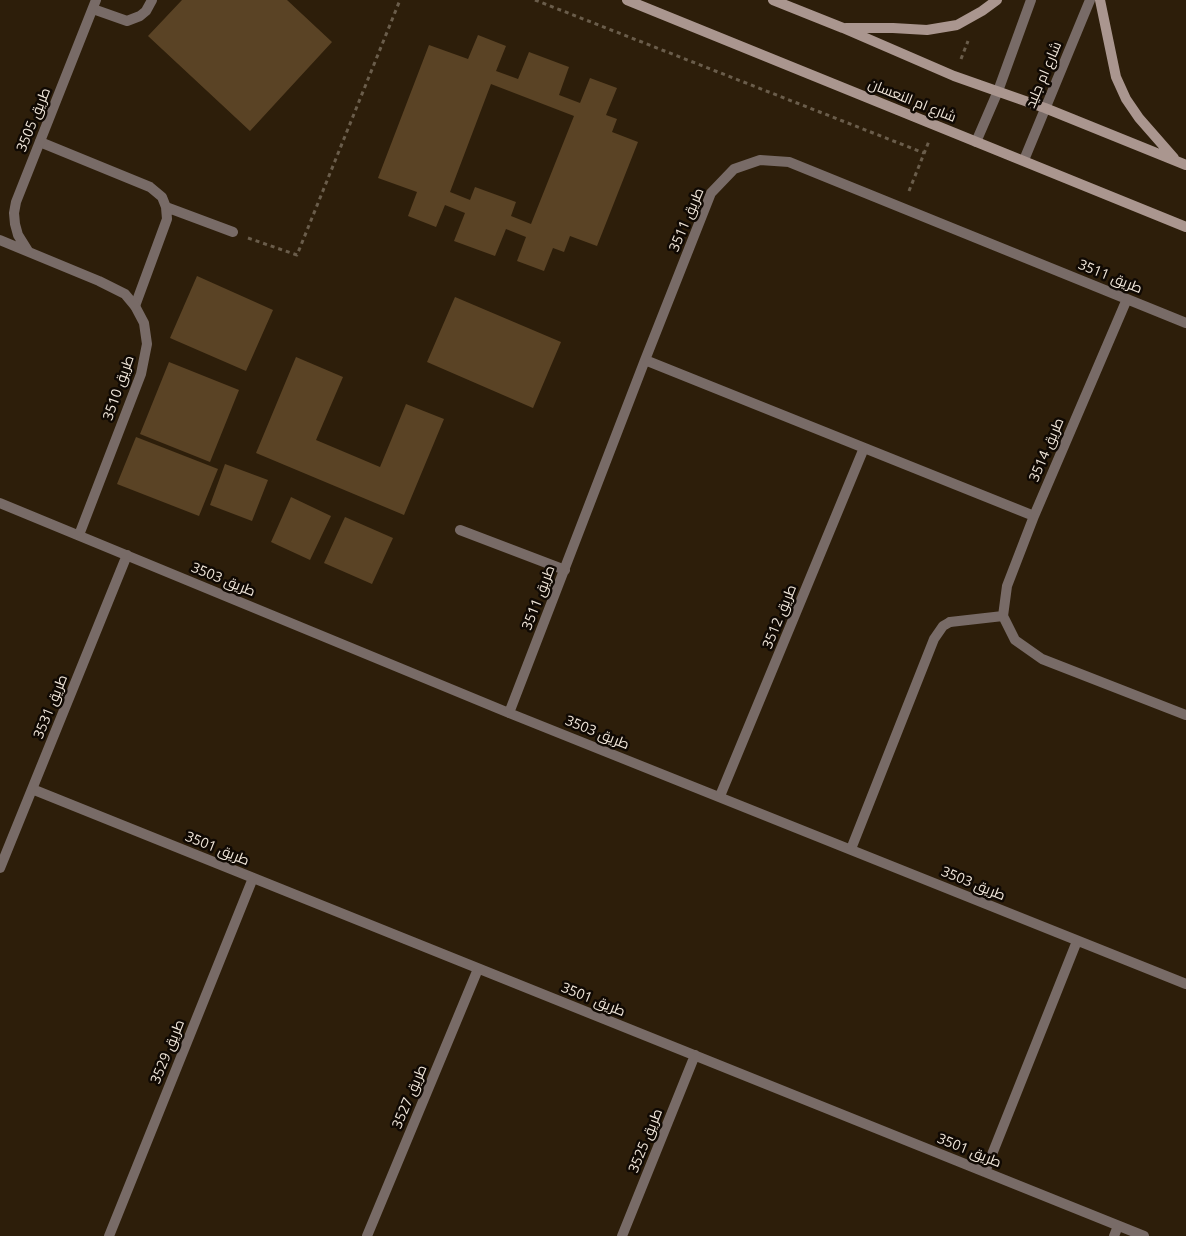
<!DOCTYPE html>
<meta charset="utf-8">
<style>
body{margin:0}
canvas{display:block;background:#2d1e0a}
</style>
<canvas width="1186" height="1236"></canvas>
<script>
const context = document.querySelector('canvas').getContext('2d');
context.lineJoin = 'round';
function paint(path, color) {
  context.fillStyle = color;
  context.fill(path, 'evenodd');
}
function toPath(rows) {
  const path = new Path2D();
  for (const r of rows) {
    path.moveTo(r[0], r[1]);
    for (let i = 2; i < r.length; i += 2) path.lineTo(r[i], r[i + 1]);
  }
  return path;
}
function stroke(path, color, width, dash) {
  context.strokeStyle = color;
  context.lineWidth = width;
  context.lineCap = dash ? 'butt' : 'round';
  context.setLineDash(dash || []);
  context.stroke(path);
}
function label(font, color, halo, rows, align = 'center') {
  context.font = font + ' "Open Sans",Cairo,sans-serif';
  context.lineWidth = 5;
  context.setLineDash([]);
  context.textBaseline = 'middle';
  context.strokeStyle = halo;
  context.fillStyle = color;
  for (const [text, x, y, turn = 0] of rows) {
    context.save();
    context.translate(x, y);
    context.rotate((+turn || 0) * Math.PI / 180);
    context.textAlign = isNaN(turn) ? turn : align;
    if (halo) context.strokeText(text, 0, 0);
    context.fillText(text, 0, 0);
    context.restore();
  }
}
paint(toPath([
 [182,0,287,0,332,42,250,131,148,36],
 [478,35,506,46,496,71,518,79,529,52,569,67,559,95,580,103,590,78,617,88,606,115,617,119,612,132,638,142,597,246,570,236,564,252,553,248,544,271,517,261,526,237,506,229,495,256,454,241,465,213,445,205,436,227,408,216,417,192,378,178,429,45,468,59],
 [491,84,574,116,531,224,511,216,516,202,475,187,470,200,450,192],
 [197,276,273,310,246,371,170,338],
 [455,297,561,342,533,408,427,362],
 [296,357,343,377,316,440,380,467,406,404,444,419,404,515,256,453],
 [169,362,239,390,210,462,140,434],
 [136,437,218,469,199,516,117,484],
 [225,464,268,480,252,521,210,505],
 [291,497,331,516,310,560,271,542],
 [345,517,393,538,372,584,324,563]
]), '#5a4325');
stroke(toPath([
 [535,0,924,153],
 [961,59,968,41],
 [909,191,929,141],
 [248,238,297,255,400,0]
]), '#6a5d4b', 3, [4, 4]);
stroke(toPath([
 [93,9,127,21,140,16,146,11,152,0],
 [40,142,150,187,162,197,166,207,167,219,135,306],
 [166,207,233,232],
 [460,530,565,570]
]), '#786b67', 10);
stroke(toPath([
 [851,849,934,639,943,626,950,622]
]), '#786b67', 10);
stroke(toPath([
 [0,240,99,281,125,294,135,306,144,323,147,344,141,374,79,535],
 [28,251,18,235,15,224,14,213,16,202,96,0],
 [1127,299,1034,516,1007,586,1003,616,1015,640,1042,659,1186,715],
 [645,360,1034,516],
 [0,503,509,713,1186,984],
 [950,622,1003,616],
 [509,713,645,360,711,193,734,169,760,160,789,162,1186,323],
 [32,789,1144,1236],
 [720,796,864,448],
 [0,868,127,555],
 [985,1172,1077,941],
 [109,1236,253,878],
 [367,1236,478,969],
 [622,1236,695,1055],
 [1114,1236,1118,1226]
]), '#786b67', 10);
stroke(toPath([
 [976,142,998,91,1031,0],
 [1024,160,1090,0]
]), '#786b67', 10);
stroke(toPath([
 [627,0,1186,227],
 [773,0,843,28,954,76,1045,108,1186,165],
 [1100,0,1116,77,1126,99,1139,118,1174,158],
 [846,28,893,28,927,30,957,25,982,11,997,0]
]), '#aa968f', 10);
label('14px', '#f1e7db', '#100903', [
 ["شارع ام جليد",1044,75,-67],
 ["شارع ام النعسان",912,101,22],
 ["طريق 3505",34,120,-68],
 ["طريق 3511",687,220,-67],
 ["طريق 3511",1110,277,22],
 ["طريق 3510",119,388,-71],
 ["طريق 3514",1047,450,-67],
 ["طريق 3503",223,580,22],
 ["طريق 3511",539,598,-69],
 ["طريق 3512",780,617,-68],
 ["طريق 3531",51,707,-68],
 ["طريق 3503",597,733,22],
 ["طريق 3501",217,849,22],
 ["طريق 3503",973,884,22],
 ["طريق 3501",593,1000,22],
 ["طريق 3529",168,1052,-68],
 ["طريق 3527",410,1097,-67],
 ["طريق 3525",646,1141,-68],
 ["طريق 3501",969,1151,22]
]);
</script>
